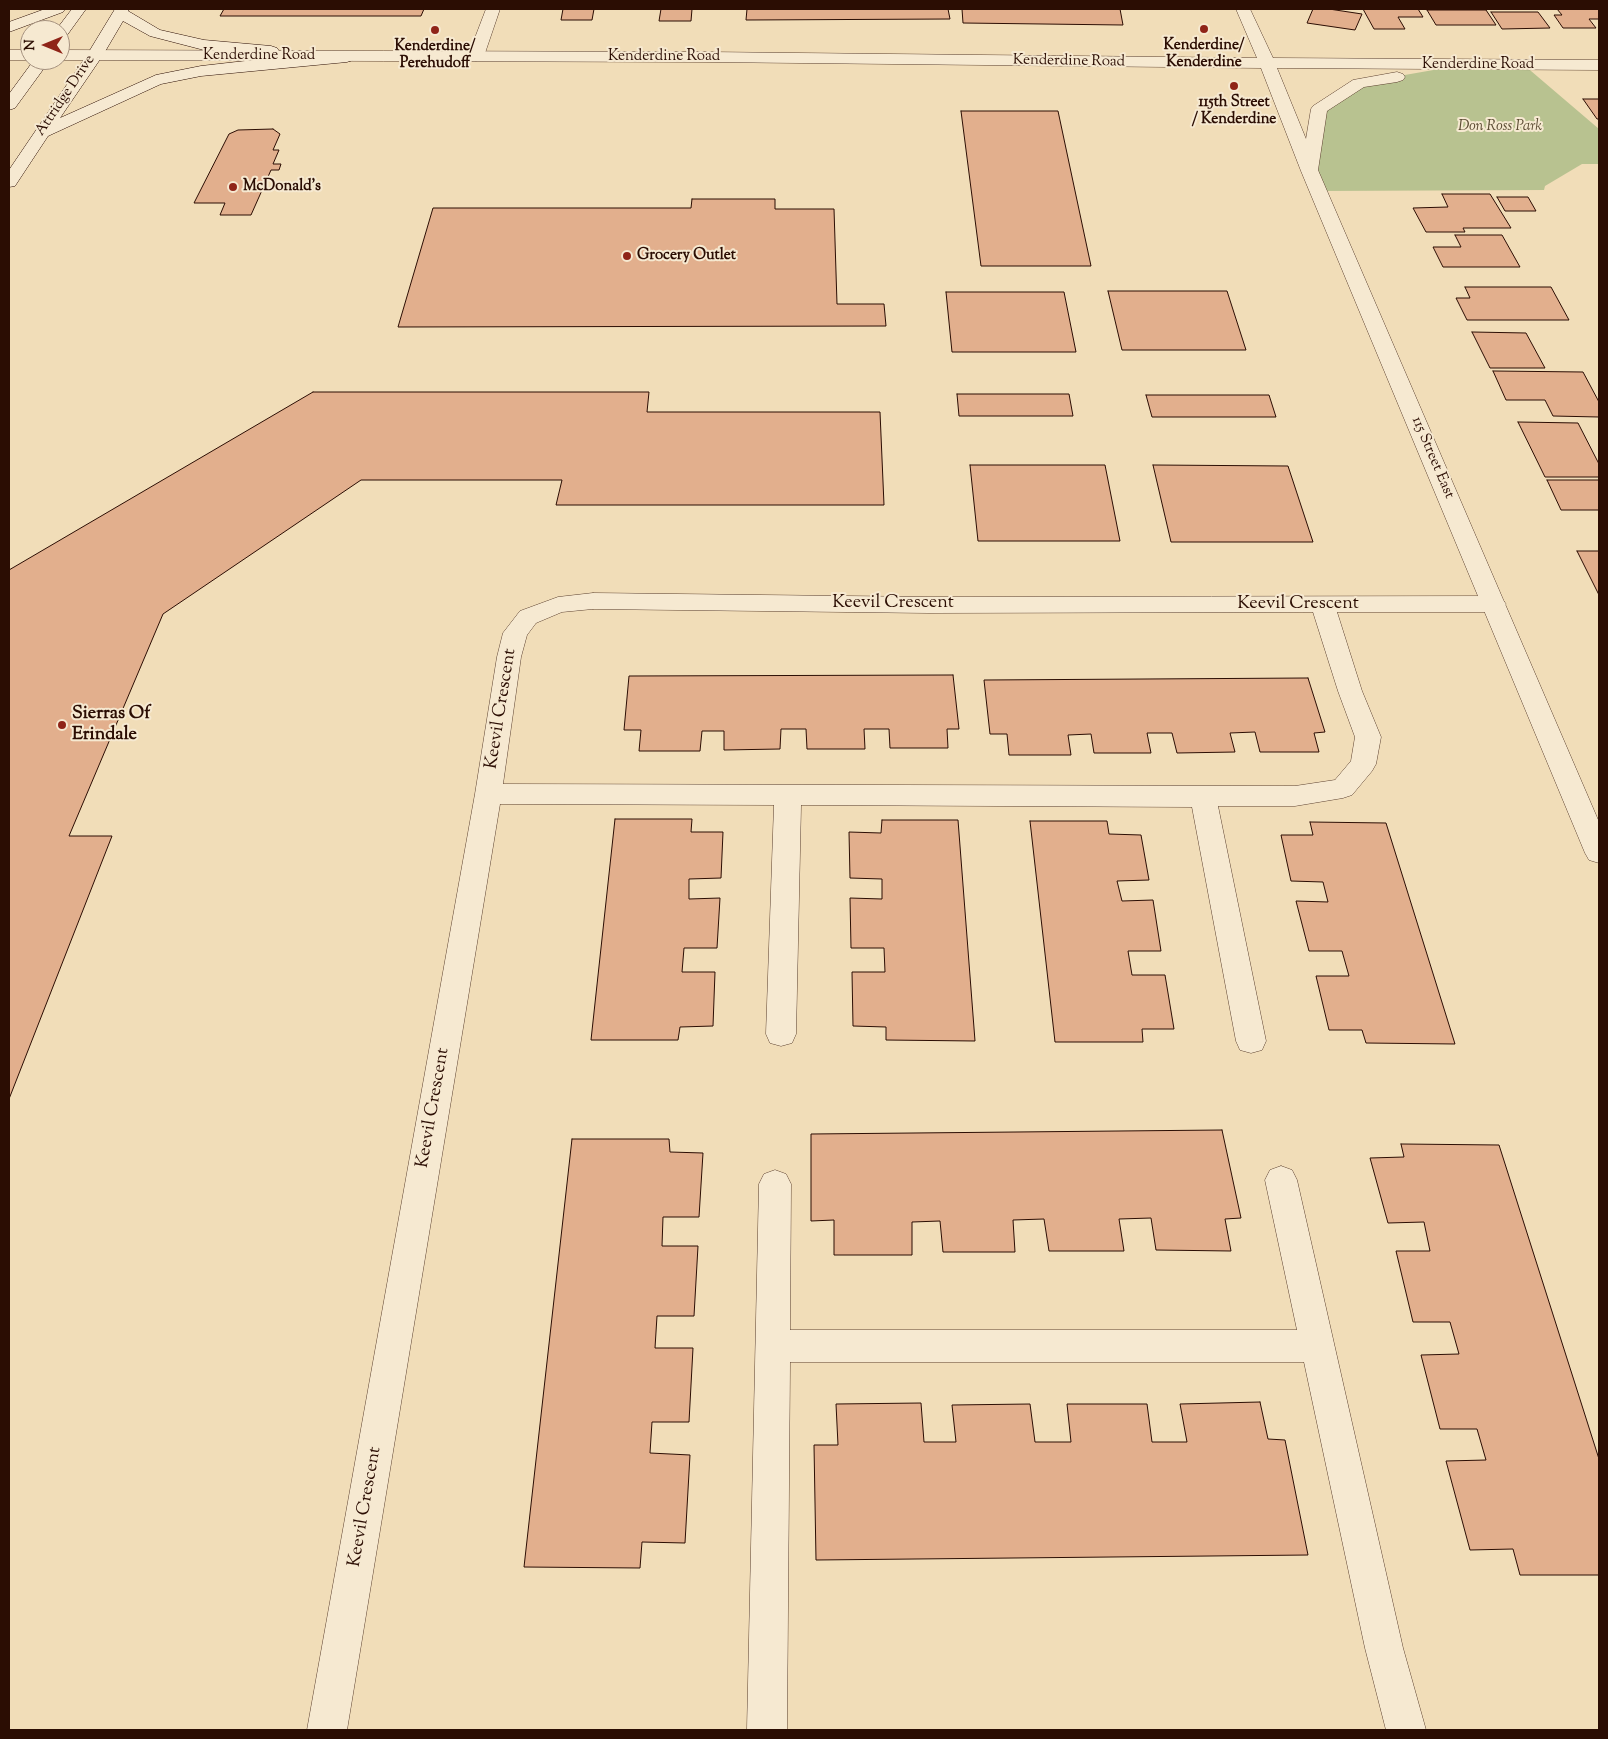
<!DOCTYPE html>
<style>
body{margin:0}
#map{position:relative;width:1608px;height:1739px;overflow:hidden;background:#f1ddb8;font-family:"Sorts Mill Goudy",serif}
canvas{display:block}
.frame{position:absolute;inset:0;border:10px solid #2b0d03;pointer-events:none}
.north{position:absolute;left:20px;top:20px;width:50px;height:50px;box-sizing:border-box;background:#f6e9d1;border:1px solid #a5917f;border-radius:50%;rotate:270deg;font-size:14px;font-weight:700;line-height:20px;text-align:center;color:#2b0d03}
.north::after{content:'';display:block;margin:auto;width:18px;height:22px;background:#8f2418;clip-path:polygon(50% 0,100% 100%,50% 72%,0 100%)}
</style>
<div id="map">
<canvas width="1608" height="1739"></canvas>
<div class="frame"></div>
<div class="north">N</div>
</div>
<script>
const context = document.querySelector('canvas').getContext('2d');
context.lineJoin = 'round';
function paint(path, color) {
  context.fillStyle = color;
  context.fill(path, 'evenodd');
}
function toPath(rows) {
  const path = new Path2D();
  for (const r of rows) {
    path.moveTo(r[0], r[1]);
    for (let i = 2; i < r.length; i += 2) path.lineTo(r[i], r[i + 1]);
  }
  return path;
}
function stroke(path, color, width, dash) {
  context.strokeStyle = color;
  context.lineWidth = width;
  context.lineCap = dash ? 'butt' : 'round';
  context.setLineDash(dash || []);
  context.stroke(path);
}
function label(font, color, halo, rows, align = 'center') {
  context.font = font + ' "Sorts Mill Goudy",serif';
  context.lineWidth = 4;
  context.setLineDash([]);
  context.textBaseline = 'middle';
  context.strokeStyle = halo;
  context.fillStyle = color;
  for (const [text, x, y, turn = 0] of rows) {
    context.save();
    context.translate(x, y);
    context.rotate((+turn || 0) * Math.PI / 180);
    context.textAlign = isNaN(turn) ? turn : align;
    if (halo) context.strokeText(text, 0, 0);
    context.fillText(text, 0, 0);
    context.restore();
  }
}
paint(toPath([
 [1462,65,1524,65,1599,129,1599,164,1582,164,1545,186,1544,190,1319,191,1310,171,1319,109,1359,83]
]), '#b8c290');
const building = toPath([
 [224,9,424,9,421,16,220,16,224,9],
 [563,9,594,9,592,20,561,20,563,9],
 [661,9,692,9,691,21,659,21,661,9],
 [747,9,948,9,950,19,746,20,747,9],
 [962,9,1120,9,1123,25,963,23,962,9],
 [1313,9,1329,9,1362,14,1355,30,1307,23,1313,9],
 [1363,9,1418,9,1423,17,1398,17,1405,29,1374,29,1363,9],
 [1557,9,1599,9,1599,19,1589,19,1596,28,1563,28,1554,15,1562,15,1557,9],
 [1427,10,1486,10,1496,25,1436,25,1427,10],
 [1491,12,1538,12,1550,28,1502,29,1491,12],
 [1583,99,1599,99,1599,119,1597,119,1583,99],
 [961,111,1058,111,1091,266,981,266,961,111],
 [273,129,280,134,273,150,279,150,273,164,281,164,279,170,271,170,251,215,220,215,225,203,194,203,229,134,238,130,273,129],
 [1442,194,1490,194,1511,228,1463,228,1465,232,1426,232,1413,208,1448,207,1442,194],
 [1497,197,1528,197,1536,211,1505,211,1497,197],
 [692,199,775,199,775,209,834,209,837,304,884,304,886,326,398,327,433,208,691,208,692,199],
 [1455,235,1502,235,1520,267,1443,267,1433,247,1461,247,1455,235],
 [1465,287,1551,287,1569,320,1467,320,1456,298,1470,298,1465,287],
 [1108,291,1227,291,1246,350,1122,350,1108,291],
 [946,292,1064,292,1076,352,952,352,946,292],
 [1472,332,1526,333,1545,368,1490,368,1472,332],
 [1493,371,1583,372,1599,402,1599,417,1553,416,1545,400,1506,400,1493,371],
 [313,392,649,392,647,412,880,412,884,505,556,505,562,480,361,480,163,614,69,836,112,836,9,1099,9,570,313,392],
 [957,394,1069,394,1073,416,959,416,957,394],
 [1146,395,1269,395,1276,417,1152,417,1146,395],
 [1518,422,1578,423,1599,464,1599,477,1545,477,1518,422],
 [970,465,1105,465,1120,541,978,541,970,465],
 [1153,465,1288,466,1313,542,1171,542,1153,465],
 [1547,480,1599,480,1599,510,1561,510,1547,480],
 [1577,551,1599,551,1599,595,1577,551],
 [953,675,959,729,947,729,948,748,890,748,889,729,864,729,865,749,807,749,806,729,781,729,780,749,724,750,724,731,702,731,700,751,639,751,641,730,624,730,629,676,953,675],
 [1308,678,1325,732,1314,733,1319,752,1260,752,1255,732,1230,733,1235,752,1177,753,1172,733,1147,733,1151,753,1094,753,1091,734,1068,735,1071,755,1009,755,1007,734,990,734,984,680,1308,678],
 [615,819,692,819,691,832,723,832,721,878,689,879,689,899,720,898,717,948,684,948,682,972,715,972,713,1026,680,1027,678,1040,591,1040,615,819],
 [882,820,958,820,975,1041,886,1040,886,1027,853,1026,852,972,885,972,884,948,851,948,850,898,882,899,882,879,850,878,849,832,881,833,882,820],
 [1030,821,1107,821,1109,834,1141,835,1149,880,1117,881,1122,901,1153,900,1161,951,1128,951,1132,975,1165,975,1174,1029,1142,1029,1143,1042,1055,1042,1030,821],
 [1310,822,1386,823,1455,1044,1366,1043,1362,1030,1329,1030,1316,976,1349,976,1342,951,1309,951,1296,901,1328,902,1323,882,1291,881,1281,835,1313,835,1310,822],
 [1222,1130,1241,1218,1225,1219,1231,1251,1156,1250,1151,1218,1119,1219,1124,1251,1049,1251,1044,1219,1013,1220,1015,1252,943,1252,940,1221,912,1222,912,1255,834,1255,834,1220,811,1221,811,1134,1222,1130],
 [572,1139,669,1139,670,1152,703,1153,699,1217,663,1217,662,1246,698,1246,694,1316,657,1316,655,1348,693,1348,689,1422,652,1422,650,1453,690,1455,685,1543,642,1542,640,1568,524,1567,572,1139],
 [1401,1144,1499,1145,1599,1459,1599,1575,1520,1575,1513,1549,1470,1550,1446,1461,1486,1460,1477,1429,1440,1429,1421,1355,1459,1354,1450,1322,1413,1322,1396,1251,1430,1251,1424,1222,1388,1223,1370,1158,1404,1157,1401,1144],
 [1260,1402,1268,1439,1285,1440,1308,1555,816,1560,814,1445,838,1445,836,1404,921,1403,924,1442,956,1442,952,1405,1030,1404,1035,1442,1071,1442,1067,1404,1147,1404,1152,1442,1187,1442,1180,1404,1260,1402]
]);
paint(building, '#e2af8d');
stroke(building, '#2b0d03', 1);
const minor = toPath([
 [486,9,500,9,484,56,482,59,476,61,470,59,468,56,486,9],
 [593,593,929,597,1494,596,1502,599,1506,604,1502,609,1494,612,1337,612,1362,691,1381,737,1376,764,1372,771,1352,795,1343,798,1295,806,1218,806,1266,1041,1262,1050,1251,1053,1240,1050,1236,1041,1192,807,801,805,796,1034,792,1043,781,1046,770,1043,766,1034,774,805,500,804,347,1730,307,1730,475,794,497,657,503,633,520,611,558,597,593,593],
 [593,609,929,613,1313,612,1338,691,1355,737,1351,761,1335,780,1295,786,503,784,521,657,527,635,536,623,562,612,593,609],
 [1281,1166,1292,1170,1297,1180,1403,1648,1426,1730,1386,1730,1365,1648,1304,1362,790,1362,787,1730,747,1730,759,1184,764,1174,775,1170,786,1174,791,1184,790,1330,1297,1330,1265,1180,1270,1170,1281,1166]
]);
const tertiary = toPath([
 [1236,9,1250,9,1273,58,1599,60,1599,70,1277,68,1306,139,1311,109,1313,106,1353,80,1397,72,1403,74,1405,77,1403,80,1397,82,1364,87,1327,111,1318,170,1599,822,1599,863,1589,860,1585,853,1301,171,1261,68,707,62,60,60,60,50,707,52,1257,58,1236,9],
 [9,50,30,50,30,60,9,60,9,50]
]);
const secondary = toPath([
 [45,9,65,9,63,12,9,32,9,22,45,9],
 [72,9,86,9,65,38,60,40,60,30,56,30,72,9],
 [115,9,129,9,128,11,160,30,204,40,271,46,277,48,279,51,277,54,271,56,204,50,150,36,123,21,103,55,60,118,156,75,201,66,254,60,347,52,353,54,355,57,353,60,347,62,201,76,161,84,48,136,15,186,9,187,9,170,87,55,115,9],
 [34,60,50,60,15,108,9,110,9,94,34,60]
]);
stroke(minor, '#5c4130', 1);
stroke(tertiary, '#5c4130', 1);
stroke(secondary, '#2b0d03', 1);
paint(minor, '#f6e9d1');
paint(tertiary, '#f6e9d1');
paint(secondary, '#f6e9d1');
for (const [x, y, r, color] of [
 [1204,29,5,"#8f2418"],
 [435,30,5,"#8f2418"],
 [1234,86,5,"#8f2418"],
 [233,187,5,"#8f2418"],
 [627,256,5,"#8f2418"],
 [62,725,5,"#8f2418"]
]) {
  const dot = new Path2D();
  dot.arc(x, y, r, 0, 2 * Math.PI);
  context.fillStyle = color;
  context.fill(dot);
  stroke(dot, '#f6e9d1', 2);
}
label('bold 15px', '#2b0d03', '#f6e9d1', [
 ["Kenderdine/",1204,46],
 ["Kenderdine",1204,63],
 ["Kenderdine/",435,47],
 ["Perehudoff",435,64],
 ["115th Street",1234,103],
 ["/ Kenderdine",1234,120],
 ["McDonald's",243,187,"left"],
 ["Grocery Outlet",637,256,"left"]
]);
label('15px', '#2b0d03', '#f6e9d1', [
 ["Kenderdine Road",259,56],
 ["Kenderdine Road",664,57],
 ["Kenderdine Road",1069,62,1],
 ["Kenderdine Road",1478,65],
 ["Attridge Drive",66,96,-56],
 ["115 Street East",1432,458,67]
]);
label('italic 15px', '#5c4c34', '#f6e9d1', [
 ["Don Ross Park",1500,127]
]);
label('18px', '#2b0d03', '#f6e9d1', [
 ["Keevil Crescent",893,604],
 ["Keevil Crescent",1298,605],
 ["Keevil Crescent",502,709,-81],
 ["Keevil Crescent",434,1108,-80],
 ["Keevil Crescent",366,1507,-80]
]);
label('bold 18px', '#2b0d03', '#f6e9d1', [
 ["Sierras Of",72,715],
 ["Erindale",72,736]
], 'left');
</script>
